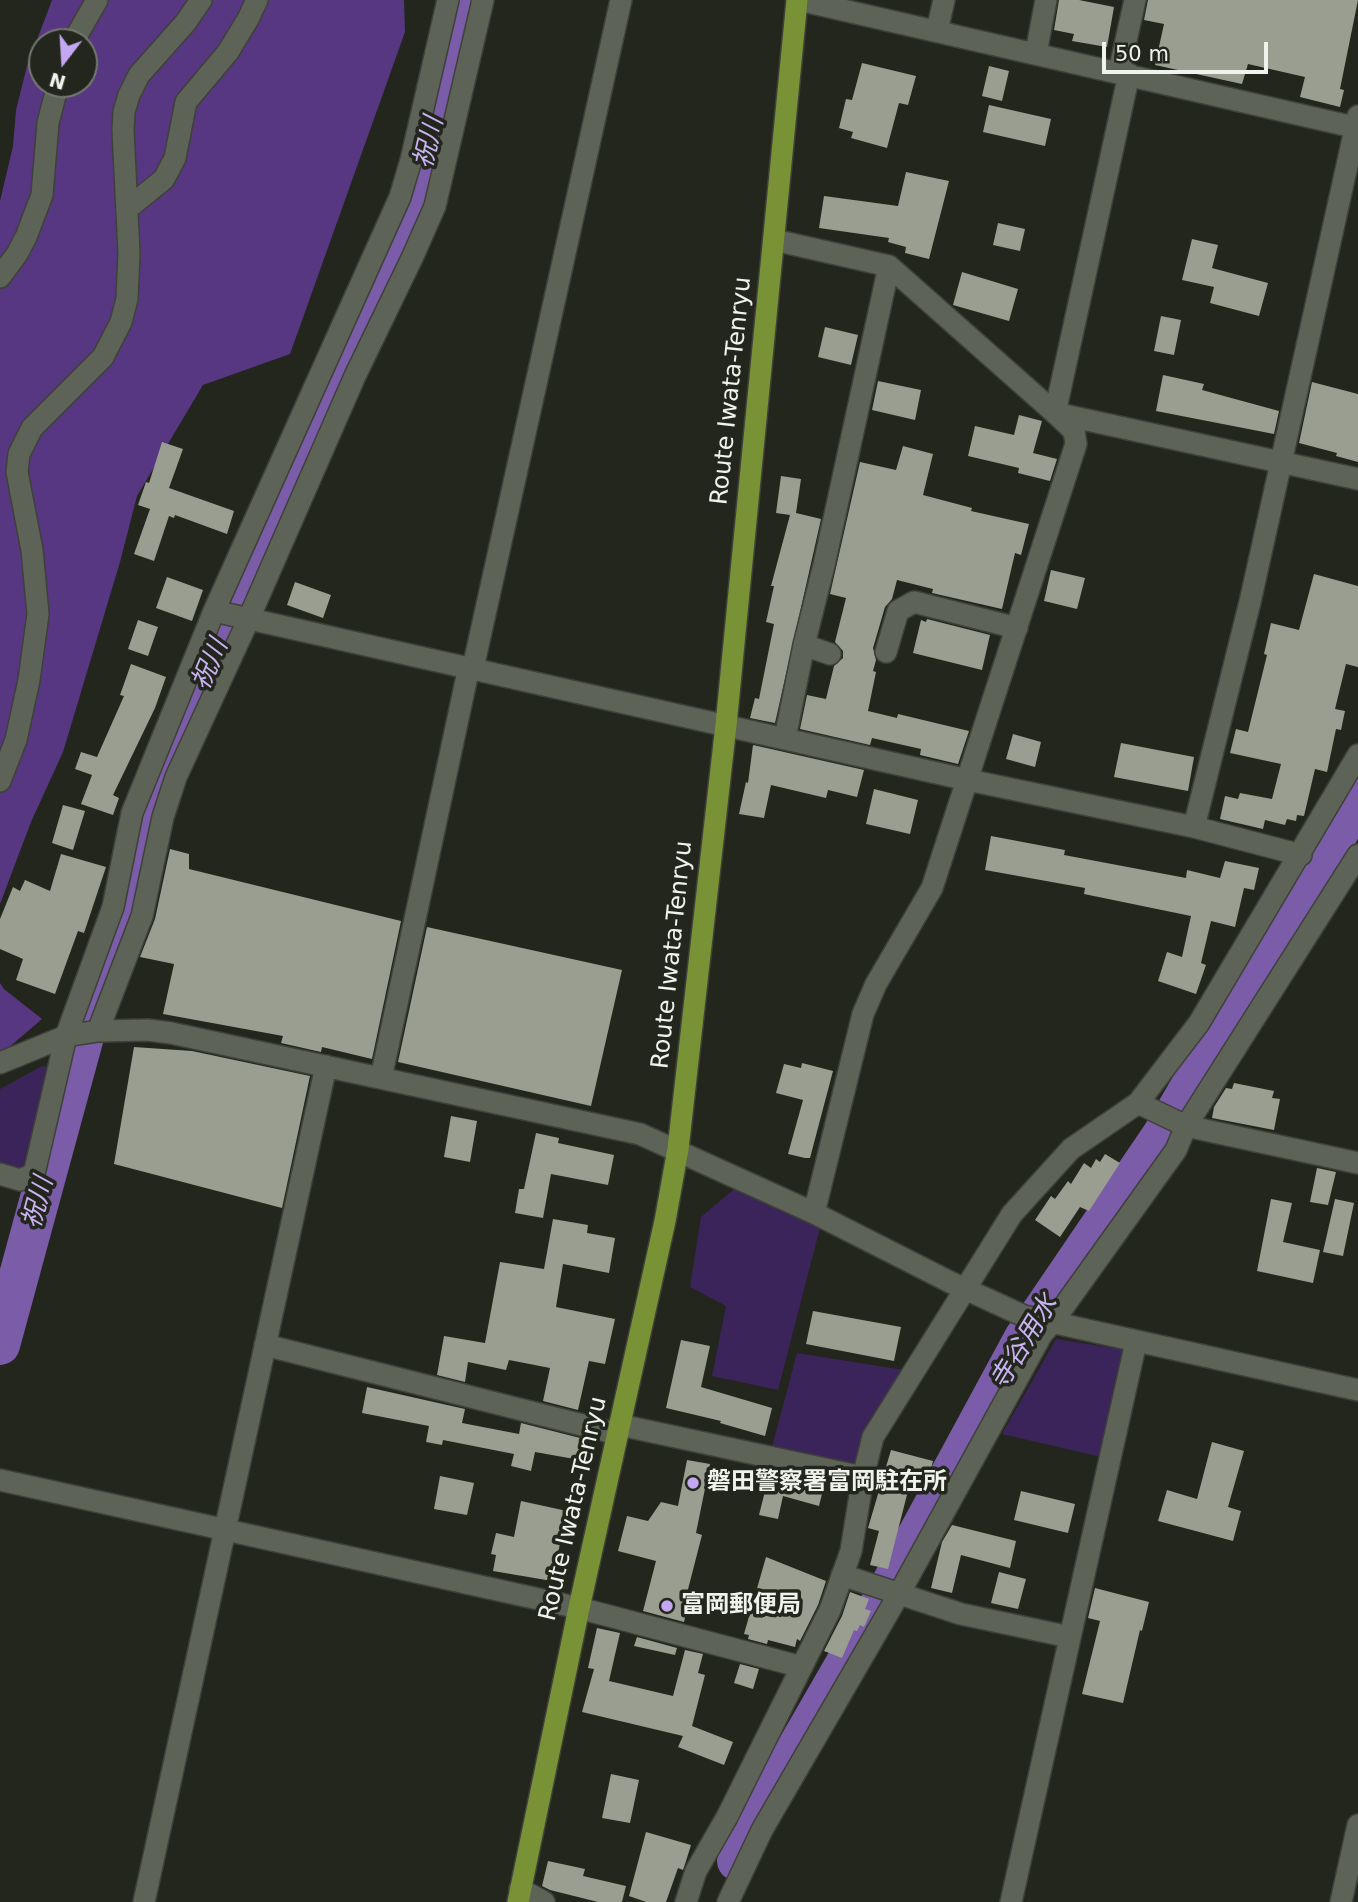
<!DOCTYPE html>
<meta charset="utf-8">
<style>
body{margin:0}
#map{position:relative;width:1358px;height:1902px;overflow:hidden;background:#22261c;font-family:"DejaVu Sans",sans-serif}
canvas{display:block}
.north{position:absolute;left:28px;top:28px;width:70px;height:70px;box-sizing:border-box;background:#22261c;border:2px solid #74786f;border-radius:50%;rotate:197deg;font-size:19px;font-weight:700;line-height:28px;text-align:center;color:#f0f3ec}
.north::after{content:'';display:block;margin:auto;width:24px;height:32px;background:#c3a7f2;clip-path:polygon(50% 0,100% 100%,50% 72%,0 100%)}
.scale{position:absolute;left:1102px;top:42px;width:166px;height:32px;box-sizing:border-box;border:4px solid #f0f3ec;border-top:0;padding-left:9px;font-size:21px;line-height:24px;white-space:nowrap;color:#f0f3ec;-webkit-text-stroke:5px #22261c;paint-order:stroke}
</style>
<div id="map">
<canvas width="1358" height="1902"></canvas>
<div class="north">N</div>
<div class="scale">50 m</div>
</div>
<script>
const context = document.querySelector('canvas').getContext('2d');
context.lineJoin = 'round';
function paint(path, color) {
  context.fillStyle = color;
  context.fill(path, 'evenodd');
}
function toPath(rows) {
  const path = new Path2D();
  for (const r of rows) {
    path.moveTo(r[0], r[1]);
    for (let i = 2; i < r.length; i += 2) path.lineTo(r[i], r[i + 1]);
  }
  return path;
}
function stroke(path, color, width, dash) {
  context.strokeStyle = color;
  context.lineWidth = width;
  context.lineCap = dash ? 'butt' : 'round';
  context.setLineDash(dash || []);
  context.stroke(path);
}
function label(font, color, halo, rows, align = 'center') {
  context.font = font + ' "DejaVu Sans","Noto Sans JP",sans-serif';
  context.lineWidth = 7;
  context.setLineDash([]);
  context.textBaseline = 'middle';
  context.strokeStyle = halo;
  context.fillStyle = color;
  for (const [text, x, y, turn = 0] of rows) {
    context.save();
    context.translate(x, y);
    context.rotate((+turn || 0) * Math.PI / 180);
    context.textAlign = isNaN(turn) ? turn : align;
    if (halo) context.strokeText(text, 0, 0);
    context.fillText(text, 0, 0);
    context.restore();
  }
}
paint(toPath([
 [42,1066,49,1067,45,1086,20,1180,0,1174,0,1089],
 [739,1185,821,1224,778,1390,712,1376,726,1306,690,1287,701,1217],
 [1056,1339,1134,1351,1110,1459,1002,1434],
 [797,1353,904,1370,852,1468,772,1447]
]), '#3b245a');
paint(toPath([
 [52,0,404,0,405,32,290,354,203,385,137,496,120,562,63,752,31,822,0,904,0,201,13,146,16,110,27,66],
 [42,42,84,42,84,84,42,84],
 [0,983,4,989,42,1019,0,1055]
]), '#573781');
stroke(toPath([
 [0,1345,91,1011,109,955,129,909,146,818,294,471,415,208,463,0],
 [737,1861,761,1810,885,1595,1024,1338,1162,1135,1358,799]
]), '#7a5ca9', 40);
paint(toPath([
 [1059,0,1079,0,1114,7,1107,47,1072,41,1074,34,1054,30],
 [1148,0,1358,0,1340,89,1344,90,1340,107,1300,97,1305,77,1248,64,1242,84,1155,65,1164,24,1144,20],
 [862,63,916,76,908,105,899,103,887,148,851,138,853,132,839,128,846,99,852,100],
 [989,66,1009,71,1002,101,982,96],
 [989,105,1051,119,1045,146,983,132],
 [906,172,949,181,929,259,905,253,906,247,888,242,889,238,819,228,824,196,898,206],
 [998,223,1025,229,1020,251,993,245],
 [1192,239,1218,245,1212,268,1268,283,1259,316,1210,303,1214,287,1182,280],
 [962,272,1018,289,1009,321,953,305],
 [1161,316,1181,320,1174,355,1154,351],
 [825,327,858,335,851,365,818,357],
 [1163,375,1204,384,1202,390,1279,411,1274,434,1156,411],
 [878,381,921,390,915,420,872,410],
 [1312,382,1358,394,1358,462,1336,456,1337,453,1299,443],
 [1019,415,1042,421,1033,453,1057,459,1050,481,1018,473,1019,468,968,456,975,426,1014,435],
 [162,442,183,449,169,488,234,511,227,534,175,515,174,518,169,516,154,561,134,554,150,509,138,505,146,482,149,483],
 [903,446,933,454,923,495,972,508,971,511,1029,524,1021,555,1015,553,1002,609,932,593,933,589,897,580,892,599,885,607,873,648,876,660,873,671,876,672,868,711,897,718,898,714,969,731,958,764,920,755,921,749,872,738,870,745,800,729,807,695,826,699,834,666,843,658,843,651,835,642,846,598,830,594,860,462,896,470],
 [781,476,801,479,796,513,821,519,775,723,750,718,755,698,759,699,774,624,766,622,774,586,771,586,790,515,776,513],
 [1051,570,1085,578,1077,609,1044,601],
 [1314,574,1358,586,1358,667,1346,664,1335,709,1345,711,1341,730,1336,729,1327,772,1315,769,1304,816,1297,815,1296,821,1287,819,1285,825,1265,820,1263,829,1220,819,1225,796,1238,799,1240,793,1272,799,1281,764,1230,753,1236,729,1248,732,1267,655,1264,654,1271,623,1299,630],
 [167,577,203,590,192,621,156,608],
 [295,582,331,595,323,618,287,605],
 [927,619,990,635,982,670,913,653,921,620,926,622],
 [138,620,158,627,148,656,128,649],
 [131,664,166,677,155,708,113,795,119,798,113,815,81,804,92,775,75,769,81,752,97,757,124,696,120,695],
 [1013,734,1041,742,1035,767,1006,759],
 [1121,743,1194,757,1188,791,1114,777],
 [753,745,864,770,857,797,828,790,826,798,771,785,764,818,739,814,746,782,748,783],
 [874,789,918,800,910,834,866,824],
 [63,805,85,811,73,850,52,843],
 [991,836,1065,850,1064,855,1186,878,1187,870,1220,878,1225,861,1259,868,1254,890,1244,888,1235,927,1211,921,1201,963,1206,965,1196,994,1158,981,1167,952,1182,957,1191,916,1084,894,1085,888,985,870],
 [170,849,189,854,189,869,401,921,372,1059,322,1047,321,1052,281,1043,283,1036,163,1014,174,964,140,957,155,919],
 [61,854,106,867,84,933,78,931,55,994,16,980,23,959,0,949,0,919,13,887,20,891,25,880,50,891],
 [427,927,622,970,591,1106,398,1062],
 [134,1047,192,1051,310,1076,282,1208,114,1164],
 [802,1063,833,1071,810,1158,805,1158,788,1154,803,1100,776,1093,784,1064,801,1068],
 [1234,1083,1274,1091,1272,1098,1280,1099,1274,1130,1212,1118,1214,1107,1226,1088,1232,1089],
 [451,1116,477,1121,470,1162,444,1157],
 [536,1133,559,1138,558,1143,614,1155,608,1185,551,1174,543,1218,515,1213,519,1189,524,1189],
 [1105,1154,1120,1163,1089,1211,1080,1207,1060,1237,1035,1220,1051,1196,1055,1199,1068,1181,1071,1184,1084,1163,1091,1168,1096,1159,1100,1162],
 [1317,1168,1336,1172,1328,1205,1310,1202],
 [1271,1199,1292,1203,1283,1242,1320,1250,1313,1283,1257,1271],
 [1335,1199,1354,1203,1343,1256,1323,1252],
 [553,1219,588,1225,587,1233,615,1238,609,1273,563,1264,556,1307,615,1319,605,1364,589,1361,578,1410,543,1401,550,1368,509,1360,506,1370,468,1362,465,1382,437,1375,444,1336,485,1343,500,1262,544,1269],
 [813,1311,901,1327,894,1361,806,1344],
 [681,1340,710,1346,701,1387,772,1408,765,1436,720,1423,721,1421,666,1408],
 [367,1387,465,1409,462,1423,519,1434,521,1423,584,1439,580,1460,535,1452,531,1471,511,1466,514,1454,443,1440,442,1445,426,1442,429,1426,362,1413],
 [1212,1442,1244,1451,1228,1507,1241,1511,1233,1541,1158,1521,1167,1490,1197,1499],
 [891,1450,933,1461,925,1492,909,1487,888,1569,870,1565,879,1531,868,1528],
 [687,1460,710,1464,696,1533,702,1535,685,1601,689,1602,684,1622,643,1611,656,1561,618,1551,627,1516,648,1521,661,1502,678,1506],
 [747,1471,805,1484,807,1478,825,1482,819,1506,783,1496,778,1519,759,1515,765,1491,744,1486],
 [440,1476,474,1483,467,1515,434,1509],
 [1021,1491,1075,1504,1068,1533,1014,1520],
 [521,1501,567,1511,552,1581,493,1571,496,1555,491,1554,496,1533,514,1537],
 [952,1525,1016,1541,1010,1568,961,1555,952,1593,931,1588,942,1542],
 [766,1557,826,1581,818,1605,800,1641,797,1639,795,1647,768,1640,767,1644,748,1639,749,1635,744,1634],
 [999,1572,1026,1579,1018,1609,991,1603],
 [1095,1588,1149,1602,1142,1631,1140,1630,1123,1703,1082,1694,1100,1621,1088,1618],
 [850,1592,869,1599,865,1609,871,1611,864,1627,860,1625,857,1631,854,1630,842,1658,824,1651,842,1616],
 [597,1628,620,1633,609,1681,673,1696,685,1650,703,1654,698,1673,705,1675,692,1726,733,1742,724,1765,678,1747,683,1736,582,1712,594,1669,588,1668],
 [637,1637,677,1648,675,1655,634,1646],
 [740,1664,759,1669,753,1689,734,1683],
 [611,1774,639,1780,630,1823,602,1818],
 [646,1832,691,1845,686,1861,683,1870,678,1868,666,1902,646,1902,629,1896],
 [548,1861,585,1869,583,1876,626,1886,622,1902,598,1902,550,1890,542,1886]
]), '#999e91');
const minor = toPath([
 [799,0,1358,128],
 [937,31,944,0],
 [73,42,97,0],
 [1036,53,1046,0],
 [1119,72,1135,0],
 [1129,74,1055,413,1358,479],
 [127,209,164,179,175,158,186,102,228,52,248,19,257,0],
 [774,240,889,266,1055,413,1074,431,1076,444,932,888,876,984,863,1014,814,1213],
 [0,277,17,254,26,237,42,195,48,123,58,84],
 [214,611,968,780,1194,827,1301,855],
 [886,652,898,611,914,602,1017,628],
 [830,654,804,645,824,565,889,266],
 [473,668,621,0],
 [785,738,804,645],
 [0,781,16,740,29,680,38,614,32,550,17,472,19,454,32,428,103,357,121,322,127,299,129,254,123,130,124,112,129,95,139,75,186,22,201,0],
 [1194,827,1250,602,1358,116],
 [98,1031,142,916,163,817,176,777,246,625,355,376,413,256,435,206,483,0],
 [0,1063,66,1036,98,1031,148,1030,171,1033,640,1134,814,1213,950,1282,1024,1316,1358,1390],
 [381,1078,469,667],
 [1138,1103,1186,1126,1358,1163],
 [0,1174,20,1180,34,1174,66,1036,113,907,132,813,214,611,400,197,411,160,448,0],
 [265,1345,618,1434],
 [620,1425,863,1477],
 [0,1480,579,1608,802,1667],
 [842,1575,961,1614,1070,1637],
 [520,1889,544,1902],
 [144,1902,326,1066],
 [686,1902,696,1871,727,1817,830,1610,851,1551,863,1477,873,1437,1012,1214,1071,1149,1138,1103,1199,1023,1358,755],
 [728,1902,762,1830,899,1594,1042,1334,1052,1323,1176,1150,1186,1126,1358,855],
 [1011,1902,1136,1342],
 [1341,1902,1358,1825]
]);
const major = toPath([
 [518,1902,579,1608,665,1221,678,1149,726,725,797,0]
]);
stroke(minor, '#3e4139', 24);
stroke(major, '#3e4139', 24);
stroke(minor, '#5e6357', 21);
stroke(major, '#799236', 21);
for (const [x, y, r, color] of [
 [693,1483,7,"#c3a7f2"],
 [667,1606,7,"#c3a7f2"]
]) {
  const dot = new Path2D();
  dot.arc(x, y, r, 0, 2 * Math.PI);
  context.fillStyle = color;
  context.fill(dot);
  stroke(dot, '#22261c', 2.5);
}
label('24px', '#f0f3ec', '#22261c', [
 ["Route Iwata-Tenryu",732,391,-84],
 ["Route Iwata-Tenryu",673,955,-84],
 ["Route Iwata-Tenryu",574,1509,-77]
]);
label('bold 24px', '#f0f3ec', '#22261c', [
 ["磐田警察署富岡駐在所",707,1483],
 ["富岡郵便局",681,1606]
], 'left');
label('italic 26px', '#cab3f2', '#22261c', [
 ["祝川",430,143,-77],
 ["祝川",211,665,-67],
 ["祝川",39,1203,-75],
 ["寺谷用水",1025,1343,-59]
]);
</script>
